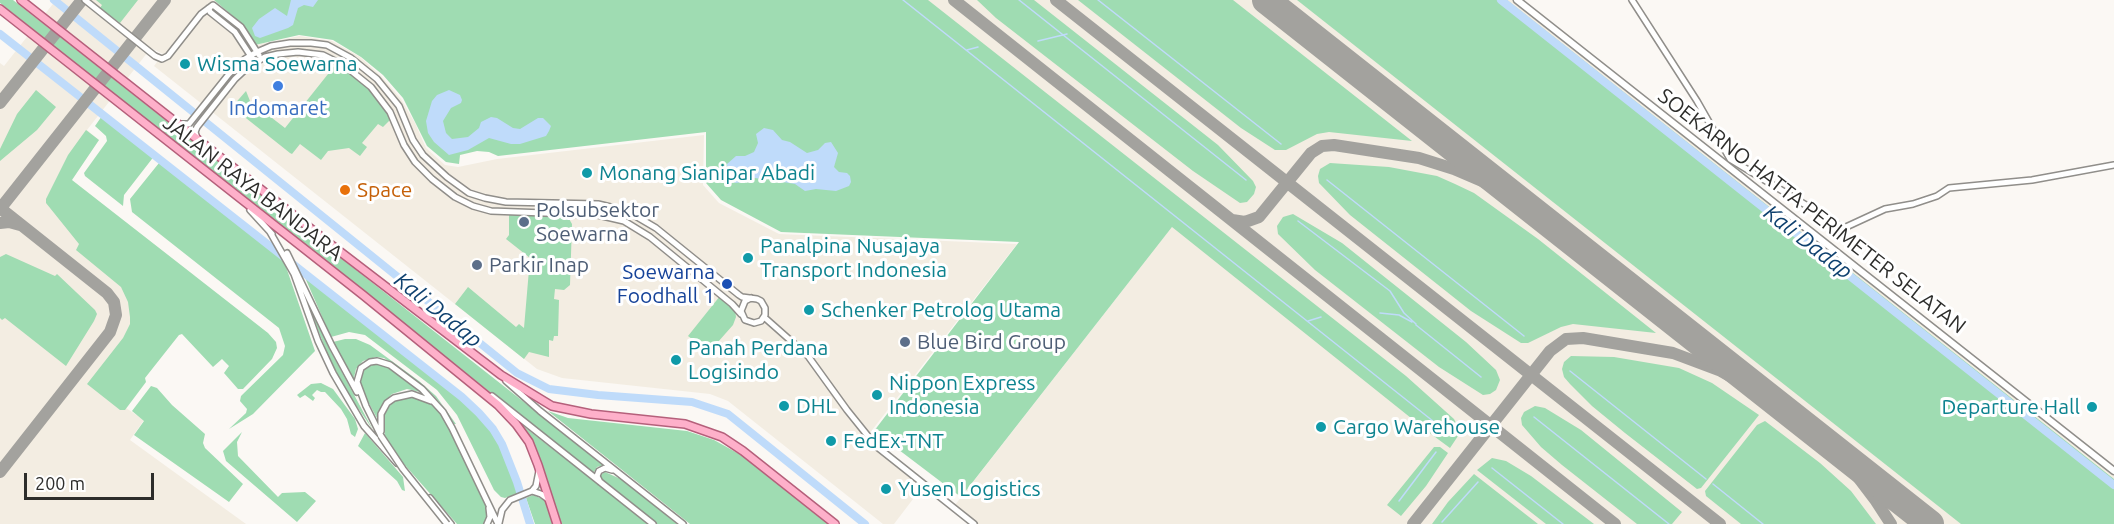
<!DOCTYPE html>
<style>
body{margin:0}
#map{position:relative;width:2114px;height:524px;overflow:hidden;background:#fbf8f4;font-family:Ubuntu,sans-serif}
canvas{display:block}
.scale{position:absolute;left:24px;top:473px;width:130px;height:27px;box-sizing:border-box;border:3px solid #2d2d2b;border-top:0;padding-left:8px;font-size:18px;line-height:21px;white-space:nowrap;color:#2d2d2b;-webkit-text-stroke:4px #fff;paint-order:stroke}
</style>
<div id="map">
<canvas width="2114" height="524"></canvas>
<div class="scale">200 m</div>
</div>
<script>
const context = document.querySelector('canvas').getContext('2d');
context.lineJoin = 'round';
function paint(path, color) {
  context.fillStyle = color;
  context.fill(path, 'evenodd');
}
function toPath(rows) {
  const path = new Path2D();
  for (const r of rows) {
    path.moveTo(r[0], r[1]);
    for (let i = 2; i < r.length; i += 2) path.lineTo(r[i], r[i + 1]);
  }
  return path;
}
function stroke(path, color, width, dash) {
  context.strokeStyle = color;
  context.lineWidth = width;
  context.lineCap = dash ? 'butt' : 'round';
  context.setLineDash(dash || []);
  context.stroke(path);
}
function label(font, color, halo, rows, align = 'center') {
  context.font = font + ' Ubuntu,sans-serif';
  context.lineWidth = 6;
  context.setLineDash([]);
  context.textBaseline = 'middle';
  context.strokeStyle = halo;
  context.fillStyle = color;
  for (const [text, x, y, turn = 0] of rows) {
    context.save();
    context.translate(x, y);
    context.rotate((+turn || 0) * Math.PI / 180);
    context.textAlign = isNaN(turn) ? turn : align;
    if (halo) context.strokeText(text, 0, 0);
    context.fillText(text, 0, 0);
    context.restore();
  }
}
paint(toPath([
 [56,0,213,0,239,22,255,45,300,36,332,41,360,57,381,76,401,99,415,123,426,148,445,165,458,167,497,159,704,135,703,185,719,203,779,234,1017,244,869,434,882,448,926,482,894,524,883,524,728,401,710,394,562,378,537,369,154,66,163,54,151,48,87,130,99,140,71,180,195,276,126,408,144,420,130,440,246,524,0,524,0,63,4,66],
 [887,0,1514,0,2114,473,2114,524,978,524,955,505,1175,223]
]), '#f3ede2');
paint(toPath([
 [0,0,13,0,604,465,597,467,593,474,0,3],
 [96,0,138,0,120,23,100,8,102,5],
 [214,0,928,0,1406,376,1454,419,1459,429,1458,436,1450,448,1431,434,1172,227,961,497,874,431,1019,242,781,232,721,200,706,183,706,132,498,156,489,152,477,151,460,155,459,164,446,162,427,146,403,98,383,75,361,57,333,40,299,35,255,45,240,22],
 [977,0,1034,0,1218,145,1253,181,1256,187,1254,194,1247,202,1240,203,1193,171,996,18],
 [1078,0,1233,0,1412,141,1329,132,1317,134,1286,150,1275,150,1241,128],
 [1297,0,1507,0,2114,479,2114,524,1961,524],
 [336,64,356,78,374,94,383,104,391,119,383,127,378,124,362,143,367,147,360,156,349,148,328,151,321,160,300,144,292,154,290,153,232,107,246,91,250,101,285,128],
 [36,90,56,107,37,130,0,161,0,149,17,114],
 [104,113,155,155,124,195,123,206,85,176,84,173,107,141,106,136,95,126],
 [86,130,99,140,72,180,268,333,276,342,277,348,272,359,243,389,238,389,224,373,229,366,222,359,213,367,182,334,179,335,145,378,146,382,125,410,120,410,87,384,123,338,130,324,130,317,128,302,121,287,76,250,79,244,46,203,46,199,68,155],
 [159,163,284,261,315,351,253,414,229,429,246,413,247,409,240,401,241,396,283,355,285,346,279,328,132,212,130,199],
 [1330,163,1389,167,1437,176,1455,184,1474,193,1538,239,1656,333,1573,324,1561,327,1528,343,1521,343,1471,311,1350,215,1319,183,1318,176,1320,169],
 [1293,214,1342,243,1466,342,1496,370,1500,380,1496,390,1490,394,1483,395,1439,367,1315,270,1278,234,1277,226,1283,217],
 [509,215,568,217,572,224,570,285,564,290,555,289,554,299,559,300,558,336,554,336,553,341,549,340,549,357,529,352,524,359,455,304,468,287,516,327,519,324,524,328,530,258,506,239,509,235],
 [6,254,55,276,57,274,95,310,97,314,94,321,66,366,5,318,2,320,0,318,0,257],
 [303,273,479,413,492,429,500,444,518,493,505,498,501,497,494,490,457,415,437,390,365,335,349,332,331,337],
 [301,287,331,352,373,430,347,392,330,360],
 [720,296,735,310,736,317,733,325,710,351,708,351,688,336],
 [345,339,356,339,370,345,419,381,436,396,456,424,454,424,442,405,428,390,384,358,376,357,363,361,356,369,353,382,333,342],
 [1571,356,1614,357,1679,368,1712,383,1759,415,1701,488,1697,489,1625,433,1592,406,1570,384,1564,377,1562,369,1564,362],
 [378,363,389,367,425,393,407,389,392,394,383,404,378,420,359,385,360,373,364,368],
 [321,383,333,389,355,419,358,429,355,437,351,434,347,419,341,409,325,392,321,392,317,390,312,395,315,398,313,401,305,395,300,398,297,395,311,384],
 [151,386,157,388,172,405,205,434,203,443,205,448,243,484,229,502,134,435,144,421,132,411],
 [412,396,426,400,437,409,447,422,486,505,488,513,484,524,457,524,403,463,385,436,383,420,386,410,396,399],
 [1535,406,1545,408,1581,430,1682,512,1672,524,1637,524,1562,465,1541,447,1522,425,1521,418,1524,412],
 [548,411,568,418,687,431,714,440,741,455,828,524,690,524],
 [1765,421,1820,463,1851,491,1876,524,1741,524,1706,496,1705,491,1757,425],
 [520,424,527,429,649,524,560,524,527,436],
 [242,432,237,442,238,456,278,497,282,493,305,492,316,501,297,522,226,461,223,451],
 [365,433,403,477,405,491,402,490,397,481,358,446],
 [1434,447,1440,447,1448,453,1426,486,1401,516,1387,505],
 [1492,458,1506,461,1531,476,1594,524,1546,524,1477,470],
 [605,472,623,480,677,524,656,524,602,481,600,475],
 [1474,474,1538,524,1432,524,1448,502],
 [533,495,545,500,554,524,535,524,526,498]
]), '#9fdcb2');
paint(toPath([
 [291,0,318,0,313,7,304,5,298,8,293,25,288,28,260,38,255,36,252,28,259,19,275,8,287,16],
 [449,90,460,95,462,100,461,103,451,108,443,121,446,133,452,139,468,137,479,128,481,122,491,117,497,118,513,128,520,129,538,118,543,118,551,126,549,131,546,136,520,144,511,144,489,138,468,150,449,155,434,142,428,133,426,121,432,101,437,95],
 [764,128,773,130,782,140,790,142,807,153,818,150,825,143,831,142,838,153,834,167,839,172,847,173,850,176,851,182,849,186,836,191,816,189,805,191,795,184,783,182,776,177,771,177,762,179,748,177,744,182,735,183,728,174,727,164,736,156,745,156,754,152,758,143,756,134]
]), '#bfdbfa');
stroke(toPath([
 [903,0,1448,433],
 [1019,0,1246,180],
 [1098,0,1281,144],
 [1038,41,1067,34],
 [967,50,978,47],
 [1327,180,1524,336],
 [1298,221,1390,291,1404,313,1416,324],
 [1380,313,1399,315,1412,322],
 [1308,321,1321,317],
 [1416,325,1481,377],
 [1570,371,1706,479],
 [1534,417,1669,524],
 [1492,468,1563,524],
 [1713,484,1763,524],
 [1399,501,1436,452],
 [1442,522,1478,482]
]), '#bfdbfa', 1.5);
stroke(toPath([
 [54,0,517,373,549,389,598,395,692,402,728,414,865,524],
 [1501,0,2114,485],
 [0,34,462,397,479,413,493,429,502,444,517,482,530,524]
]), '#bfdbfa', 8);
stroke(toPath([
 [954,0,1615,524],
 [1056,0,1720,524],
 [0,103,82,0],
 [0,208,107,293,114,302,116,315,110,332,0,472],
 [0,209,165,0],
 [1232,220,1245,222,1259,217,1311,153,1322,146,1334,145,1419,158,1454,169,1482,181,1527,206],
 [0,223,9,222,20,225],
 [1806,426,1851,468,1876,501,1891,524],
 [1413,524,1550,351,1566,339,1583,338,1673,353,1721,371,1774,401]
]), '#a3a29e', 12);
stroke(toPath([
 [1266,0,1930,524]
]), '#a3a29e', 28);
const tertiary = toPath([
 [85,0,155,56,162,59,168,56,201,14,213,5,241,27,259,55],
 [1632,0,1697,101,1730,159,1842,227,1846,227,1885,209,1913,204,1937,196,1949,188,2032,180,2114,165],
 [209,8,210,12,235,32,252,58],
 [179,124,189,124,229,74,245,59,257,52,271,46,290,43,311,43,327,45,351,58,377,79,399,106,413,140,423,155,447,177,469,193,485,198,506,202,598,204,627,211,656,228,739,295,742,297,757,299,761,301,765,308,765,315,761,321,754,323,745,320,741,311,745,301,751,298],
 [197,138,195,132,197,127,235,79,249,66,265,57,278,54,298,52,323,55,345,66,371,87,390,112,404,145,415,162,432,179,455,197,473,206,491,211,598,215,624,221,650,237,732,304,741,314],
 [250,210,272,234],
 [270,232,294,274,318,341,333,373,364,426,397,463],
 [287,253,332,346,357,392],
 [764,317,808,356,847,410,876,446,974,524],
 [506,381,540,411,683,524],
 [492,396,653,524],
 [381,431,381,414,387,403,394,398,412,394,431,401],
 [381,436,366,406,357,382,361,368,370,362,377,361,390,365,422,389,443,412,452,428,498,524],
 [600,482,597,476,599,471,605,468,612,470],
 [532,491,536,486,539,471],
 [430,498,451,524],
 [499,523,502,510,510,500,532,491,541,494,548,499],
 [487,524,490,517,489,508]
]);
const secondary = toPath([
 [1517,0,2114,471]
]);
const primary = toPath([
 [21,0,334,247,501,375,552,406,591,414,685,424,722,437,743,451,835,524],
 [0,9,363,295,498,405,516,424,529,442,538,465,557,524]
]);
stroke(tertiary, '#908e8a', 8);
stroke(secondary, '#908e8a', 9);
stroke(primary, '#b5607b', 10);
stroke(tertiary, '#fff', 5);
stroke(secondary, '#fff', 6);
stroke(primary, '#feb0ca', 7);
const tertiaryBridge = toPath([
 [381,436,403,469,447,524]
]);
stroke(tertiaryBridge, '#908e8a', 8, []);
stroke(tertiaryBridge, '#fff', 5);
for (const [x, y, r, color] of [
 [185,64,6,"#0f9aa8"],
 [278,86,6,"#3f7fe0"],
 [587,173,6,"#0f9aa8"],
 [345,190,6,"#e8710a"],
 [524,222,6,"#5c6f8a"],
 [748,258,6,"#0f9aa8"],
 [477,265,6,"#5c6f8a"],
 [727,284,6,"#1a4fb4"],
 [809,310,6,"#0f9aa8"],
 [905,342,6,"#5c6f8a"],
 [676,360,6,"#0f9aa8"],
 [877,395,6,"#0f9aa8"],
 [784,406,6,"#0f9aa8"],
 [2092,407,6,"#0f9aa8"],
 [1321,427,6,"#0f9aa8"],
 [831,441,6,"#0f9aa8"],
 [886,489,6,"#0f9aa8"]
]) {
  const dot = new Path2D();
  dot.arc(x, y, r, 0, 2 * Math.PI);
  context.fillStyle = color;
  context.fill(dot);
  stroke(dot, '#fff', 2);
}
label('21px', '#0d838f', '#fff', [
 ["Wisma Soewarna",197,64],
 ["Monang Sianipar Abadi",599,173],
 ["Panalpina Nusajaya",760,246],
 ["Transport Indonesia",760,270],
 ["Schenker Petrolog Utama",821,310],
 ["Panah Perdana",688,348],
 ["Logisindo",688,372],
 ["Nippon Express",889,383],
 ["Indonesia",889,407],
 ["DHL",796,406],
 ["Departure Hall",2080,407,"right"],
 ["Cargo Warehouse",1333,427],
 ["FedEx-TNT",843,441],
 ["Yusen Logistics",898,489]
], 'left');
label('21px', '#366cbe', '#fff', [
 ["Indomaret",278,108]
]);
label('21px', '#2d2d2b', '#fff', [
 ["JALAN RAYA BANDARA",253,188,38],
 ["SOEKARNO HATTA PERIMETER SELATAN",1812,211,38]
]);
label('21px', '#c56008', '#fff', [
 ["Space",357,190]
], 'left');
label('21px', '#4e5e75', '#fff', [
 ["Polsubsektor",536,210],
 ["Soewarna",536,234],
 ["Parkir Inap",489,265],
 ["Blue Bird Group",917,342]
], 'left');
label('21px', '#164399', '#fff', [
 ["Soewarna",715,272],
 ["Foodhall 1",715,296]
], 'right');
label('italic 22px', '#0f416f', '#fff', [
 ["Kali Dadap",1808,242,38],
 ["Kali Dadap",438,310,39]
]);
</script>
